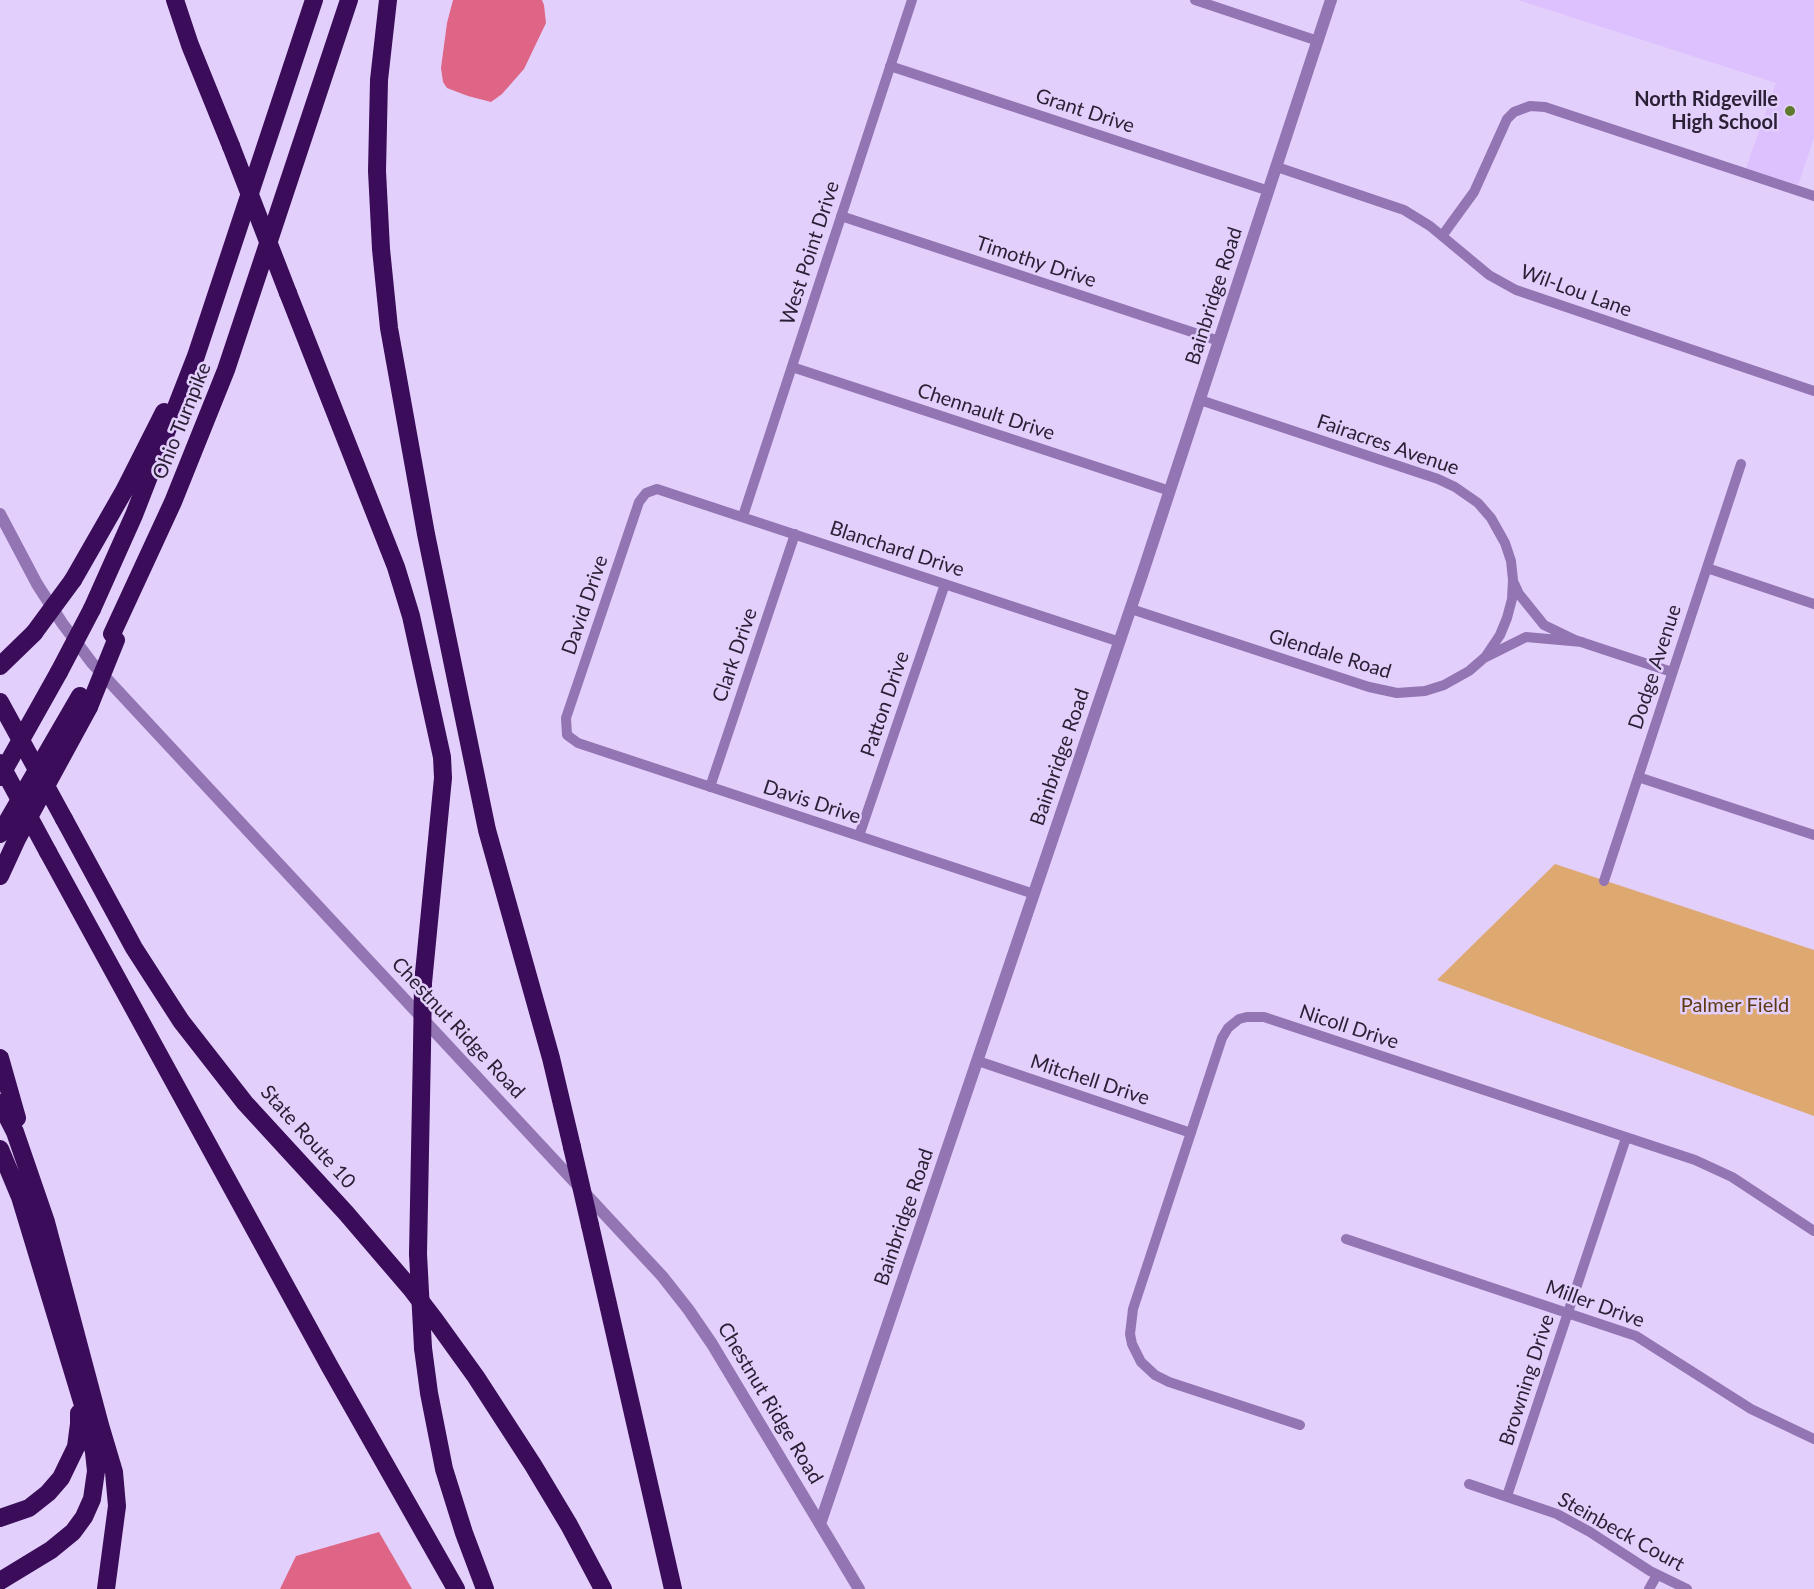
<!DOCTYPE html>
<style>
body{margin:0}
canvas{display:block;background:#e3cffb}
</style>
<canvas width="1814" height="1589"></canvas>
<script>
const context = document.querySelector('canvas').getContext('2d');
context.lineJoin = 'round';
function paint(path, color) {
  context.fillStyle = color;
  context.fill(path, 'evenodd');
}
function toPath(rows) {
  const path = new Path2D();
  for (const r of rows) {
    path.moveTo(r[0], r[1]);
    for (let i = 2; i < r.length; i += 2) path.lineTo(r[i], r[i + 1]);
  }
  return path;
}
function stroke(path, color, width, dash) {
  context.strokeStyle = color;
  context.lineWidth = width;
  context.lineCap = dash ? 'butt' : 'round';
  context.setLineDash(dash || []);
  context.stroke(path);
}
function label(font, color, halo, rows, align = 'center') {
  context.font = font + ' Lato,sans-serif';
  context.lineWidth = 5;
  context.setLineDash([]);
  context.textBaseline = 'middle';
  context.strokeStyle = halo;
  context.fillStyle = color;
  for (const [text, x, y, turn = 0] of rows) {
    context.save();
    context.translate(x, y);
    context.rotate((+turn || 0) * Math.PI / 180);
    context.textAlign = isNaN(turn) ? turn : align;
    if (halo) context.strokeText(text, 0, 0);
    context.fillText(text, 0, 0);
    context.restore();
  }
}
paint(toPath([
 [1518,0,1814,0,1814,138,1798,185,1746,168,1776,83]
]), '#ddc0fe');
paint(toPath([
 [1555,864,1814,950,1814,1116,1437,980]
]), '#dea871');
paint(toPath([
 [453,0,542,0,544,5,546,23,524,69,502,94,491,102,468,96,447,88,443,82,441,68,447,23],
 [379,1532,412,1589,280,1589,296,1556]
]), '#de6585');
stroke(toPath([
 [1195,0,1318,41],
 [890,66,1269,191],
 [1277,167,1404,210,1430,226,1489,275,1516,290,1814,391],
 [841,216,1219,341],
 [1442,236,1474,192,1507,119,1514,112,1530,106,1545,107,1814,196],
 [792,367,1170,491],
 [1200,400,1438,479,1455,487,1478,503,1491,518,1505,543,1511,561,1513,580,1512,599,1507,618,1500,635,1486,656],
 [743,516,912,0],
 [1707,568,1814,604],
 [1514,583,1519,594,1544,625,1575,640,1672,672],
 [1131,609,1369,687,1397,693,1425,691,1444,685,1469,671,1484,658,1526,637,1582,642],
 [1638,777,1814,835],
 [710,787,795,534],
 [859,836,945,584],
 [1604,881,1741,464],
 [1034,894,578,743,567,735,566,718,639,502,646,493,657,489,1120,642],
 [978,1061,1191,1133],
 [1346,1239,1636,1336,1751,1409,1814,1439],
 [1300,1425,1169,1382,1155,1375,1141,1362,1132,1344,1130,1334,1133,1309,1222,1038,1228,1028,1239,1019,1247,1017,1264,1017,1695,1160,1732,1177,1814,1231],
 [1469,1484,1557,1514,1590,1532,1650,1571,1687,1589],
 [1507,1496,1626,1138],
 [1649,1589,1657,1575]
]), '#9275b2', 10);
stroke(toPath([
 [0,514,37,584,62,623,92,663,662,1276,688,1309,712,1344,859,1589],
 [820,1524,1143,572,1331,0]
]), '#9275b2', 12);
stroke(toPath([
 [175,0,190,45,231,146],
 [388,0,379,80,377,171,381,249,389,328,426,534,487,830,551,1058,572,1147],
 [288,293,396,567,411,616,442,757,443,778,423,983],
 [73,580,124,491,164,412],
 [92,609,134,515,196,356,314,0],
 [112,634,173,502,226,370,349,0],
 [0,666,34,633],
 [0,777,59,672],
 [64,819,134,948,181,1021,245,1103,346,1213,412,1290,435,1320,476,1377,533,1465,569,1525,603,1589],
 [0,834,80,696],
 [48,852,330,1367,456,1589],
 [0,876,17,839,89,707],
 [0,1058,17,1118],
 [0,1103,15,1132,46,1222,100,1425,114,1472,117,1506,106,1589],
 [0,1149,20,1197,86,1415,94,1452,96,1471,92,1499,84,1517,73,1532,51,1550,0,1581],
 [590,1225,673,1589],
 [418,1254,422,1048],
 [423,1348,429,1393,444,1469,464,1533,485,1589],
 [0,1518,29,1508,48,1493,61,1478,76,1447,79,1424,79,1413]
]), '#3a0c5a', 18);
stroke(toPath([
 [231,146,288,293],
 [34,633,73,580],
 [59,672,92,609],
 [0,702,64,819],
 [89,707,116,640],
 [0,763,48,852],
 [422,1048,423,983],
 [572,1147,590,1225],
 [418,1254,423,1348]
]), '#3a0c5a', 18);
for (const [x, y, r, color] of [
 [1790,111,6,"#5e782c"]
]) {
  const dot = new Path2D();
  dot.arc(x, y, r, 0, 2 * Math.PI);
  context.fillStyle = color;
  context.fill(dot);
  stroke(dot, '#e3cffb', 2);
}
label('bold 20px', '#2b2136', '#e3cffb', [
 ["North Ridgeville",1778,100],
 ["High School",1778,123]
], 'right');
label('20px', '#2b2136', '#e3cffb', [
 ["Grant Drive",1085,111,18],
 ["West Point Drive",810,253,-72],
 ["Timothy Drive",1036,262,18],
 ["Wil-Lou Lane",1576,291,20],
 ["Bainbridge Road",1214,296,-72],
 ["Chennault Drive",986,412,18],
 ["Ohio Turnpike",182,421,-68],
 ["Fairacres Avenue",1388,445,19],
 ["Blanchard Drive",897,549,18],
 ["David Drive",585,605,-71],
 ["Glendale Road",1330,654,17],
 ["Clark Drive",735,655,-71],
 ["Dodge Avenue",1655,667,-72],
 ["Patton Drive",885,704,-71],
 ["Bainbridge Road",1060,757,-71],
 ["Davis Drive",812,802,18],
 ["Nicoll Drive",1349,1027,18],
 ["Chestnut Ridge Road",458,1028,47],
 ["Mitchell Drive",1090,1080,18],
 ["State Route 10",308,1137,48],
 ["Bainbridge Road",904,1217,-71],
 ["Miller Drive",1595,1304,20],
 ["Browning Drive",1527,1380,-72],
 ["Chestnut Ridge Road",770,1403,59],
 ["Steinbeck Court",1621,1532,29]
]);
label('20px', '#5d3a11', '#e3cffb', [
 ["Palmer Field",1735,1006]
]);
</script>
